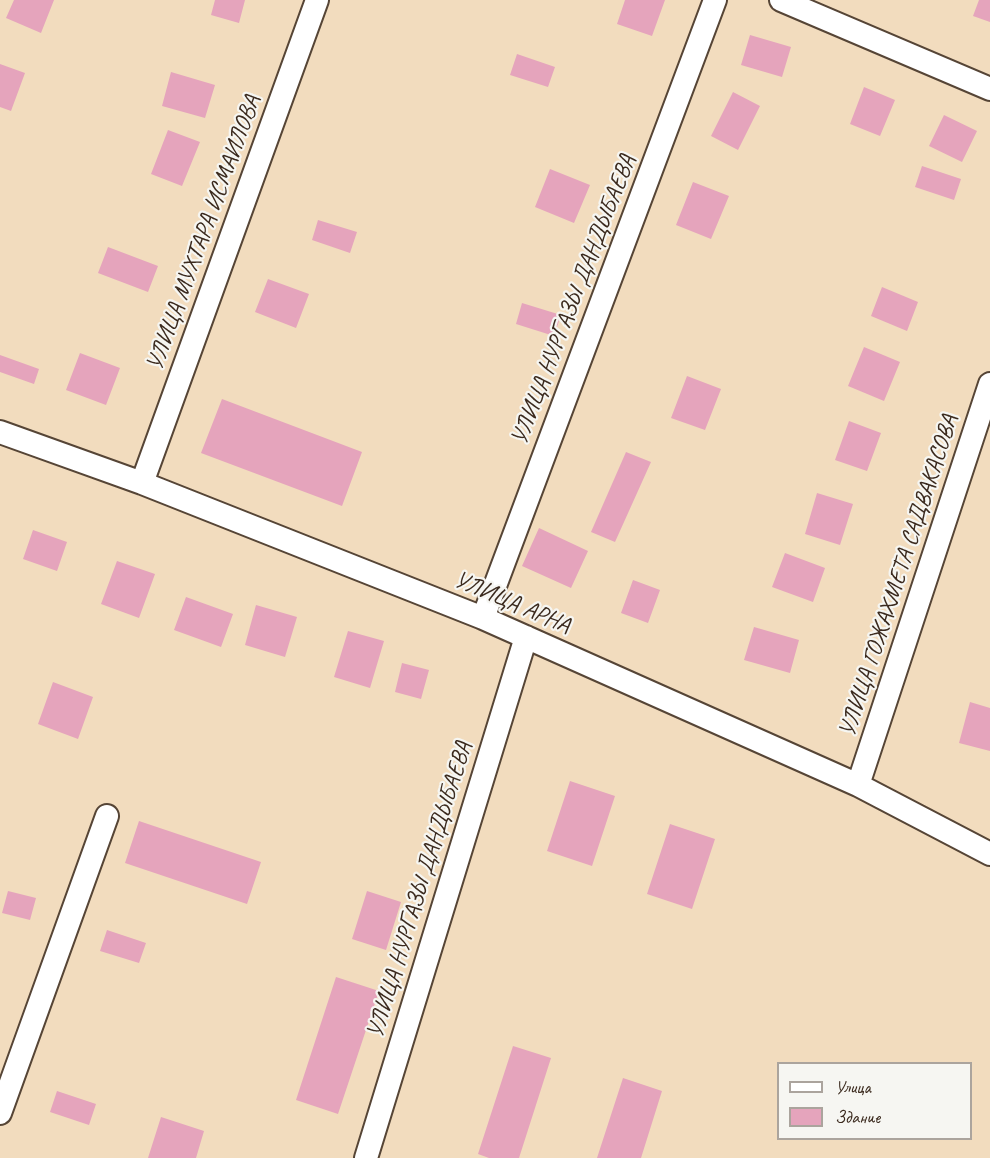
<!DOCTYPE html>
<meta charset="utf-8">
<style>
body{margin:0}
#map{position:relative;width:990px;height:1158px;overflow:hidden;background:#f2dcbe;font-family:Caveat,sans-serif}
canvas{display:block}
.legend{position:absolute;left:777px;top:1062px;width:195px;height:78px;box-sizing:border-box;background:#f6f6f2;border:2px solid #aba49d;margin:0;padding:8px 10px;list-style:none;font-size:18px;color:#3b2a1e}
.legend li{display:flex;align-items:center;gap:12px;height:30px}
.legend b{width:30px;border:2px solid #aba49d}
</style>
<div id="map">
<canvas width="990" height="1158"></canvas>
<ul class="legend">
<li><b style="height:8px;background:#fff"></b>Улица</li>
<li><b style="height:16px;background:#e5a4bc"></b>Здание</li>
</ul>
</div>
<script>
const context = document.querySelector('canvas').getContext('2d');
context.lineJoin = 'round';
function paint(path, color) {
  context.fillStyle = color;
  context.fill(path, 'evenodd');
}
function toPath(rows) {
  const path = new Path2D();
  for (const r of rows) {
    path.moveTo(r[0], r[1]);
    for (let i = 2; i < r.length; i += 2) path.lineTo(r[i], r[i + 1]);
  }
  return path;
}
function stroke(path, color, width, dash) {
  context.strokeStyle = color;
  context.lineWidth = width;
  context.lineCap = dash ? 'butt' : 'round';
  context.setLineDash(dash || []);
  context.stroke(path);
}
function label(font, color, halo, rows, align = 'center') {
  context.font = font + ' Caveat,sans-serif';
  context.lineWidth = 4.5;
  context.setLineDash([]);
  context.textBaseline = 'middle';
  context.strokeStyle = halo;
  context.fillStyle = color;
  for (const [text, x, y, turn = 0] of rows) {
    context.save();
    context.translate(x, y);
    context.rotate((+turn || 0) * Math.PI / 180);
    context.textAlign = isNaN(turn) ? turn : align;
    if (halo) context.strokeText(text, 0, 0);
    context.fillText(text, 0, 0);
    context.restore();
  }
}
paint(toPath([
 [14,0,54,0,41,33,6,18],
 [215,0,245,0,239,23,211,15],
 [625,0,665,0,652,36,617,24],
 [979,0,990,0,990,22,973,16],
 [750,35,791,47,782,77,741,65],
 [517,54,555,67,548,87,510,75],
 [0,64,25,73,11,111,0,107],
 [171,72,215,85,205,118,162,106],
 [864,87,895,100,880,136,850,124],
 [733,92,760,106,738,150,711,136],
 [944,115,977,131,962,162,929,146],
 [168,130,200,142,182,186,151,174],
 [922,166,961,179,954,200,915,187],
 [550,169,590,185,574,223,535,207],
 [693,182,729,196,711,239,676,225],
 [318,220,357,232,350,253,312,240],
 [108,247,158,266,148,292,98,273],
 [268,279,309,294,296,328,255,312],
 [882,287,918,302,907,331,871,316],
 [522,303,561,315,554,336,516,324],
 [864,347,900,362,884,401,848,386],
 [80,353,120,368,106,405,66,390],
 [0,355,39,369,34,384,0,372],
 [687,376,721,389,705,430,671,418],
 [222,399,362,452,342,506,201,453],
 [849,421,881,433,867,471,835,460],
 [626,452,651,462,615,542,591,532],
 [817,493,853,504,840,545,805,534],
 [539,528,588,551,571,588,522,566],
 [33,530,67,542,57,571,23,559],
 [785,553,825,568,813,602,772,587],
 [117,561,155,574,139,618,101,604],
 [633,580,660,590,648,623,621,613],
 [186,597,233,614,221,647,174,630],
 [256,605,297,617,285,657,245,645],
 [754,627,799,640,790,673,744,660],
 [348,631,384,641,370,688,334,677],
 [402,663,429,670,421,699,395,692],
 [53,682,93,697,78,739,38,724],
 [970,702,990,708,990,751,959,743],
 [570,781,615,796,592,866,547,851],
 [139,821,261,862,247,904,125,863],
 [670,824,715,839,692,909,647,894],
 [8,891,36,898,30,920,2,913],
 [367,891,401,902,386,950,352,939],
 [107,930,146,943,139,963,100,951],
 [336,977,379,991,338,1114,296,1100],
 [513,1046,551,1058,519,1158,489,1158,478,1154],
 [623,1078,662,1091,641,1158,597,1158],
 [57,1091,96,1104,89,1125,50,1112],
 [161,1117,204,1131,196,1158,148,1158]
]), '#e5a4bc');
const street = toPath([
 [781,0,990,89],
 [0,432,142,483,483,618,858,785,990,854],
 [142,483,317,0],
 [483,618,715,0],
 [858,785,990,384],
 [0,1113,107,816],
 [366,1158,526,637]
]);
stroke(street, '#564536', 26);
stroke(street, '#fff', 22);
label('24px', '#3b2a1e', '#f6f6f2', [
 ["УЛИЦА МУХТАРА ИСМАИЛОВА",204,233,-70],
 ["УЛИЦА НУРГАЗЫ ДАНДЫБАЕВА",574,300,-69],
 ["УЛИЦА ГОЖАХМЕТА САДВАКАСОВА",899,576,-72],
 ["УЛИЦА АРНА",512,603,23],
 ["УЛИЦА НУРГАЗЫ ДАНДЫБАЕВА",420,890,-73]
]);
</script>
